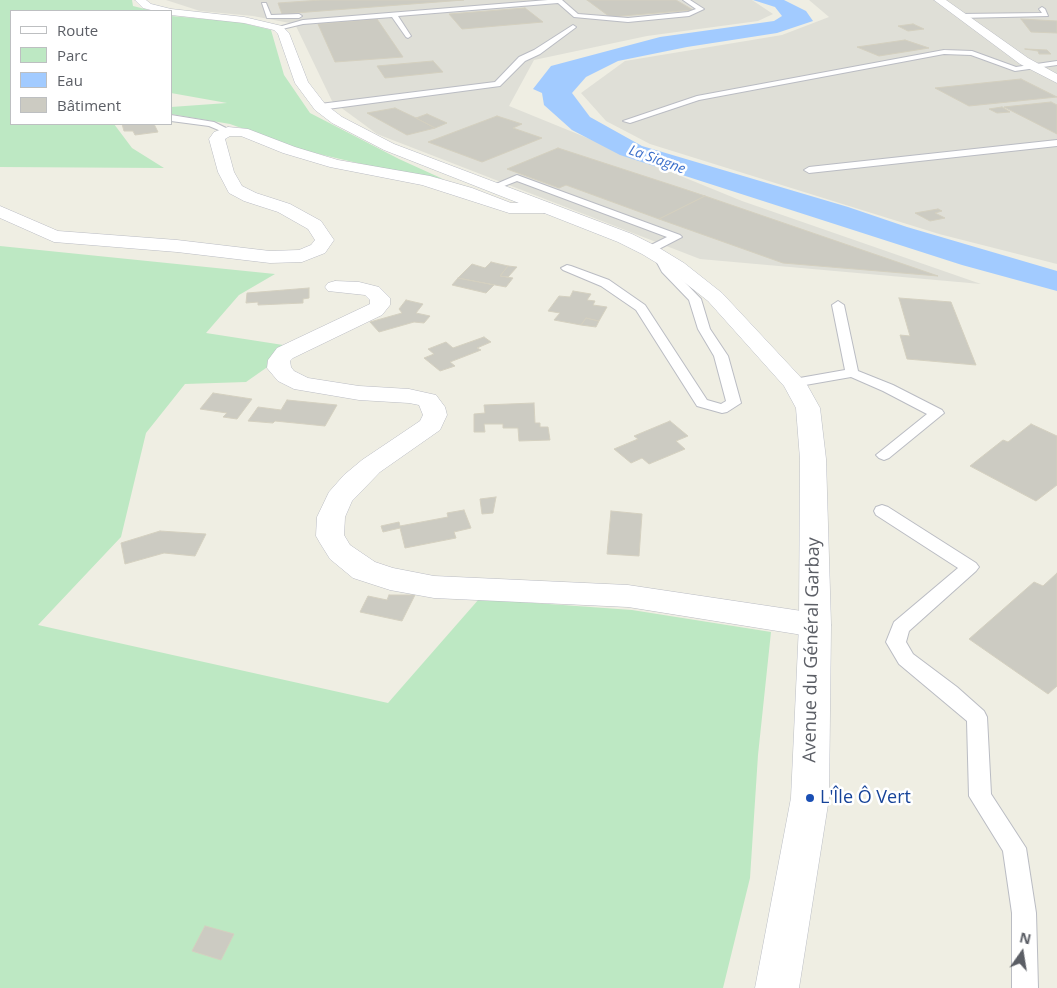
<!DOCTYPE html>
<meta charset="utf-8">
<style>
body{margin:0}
#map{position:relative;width:1057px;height:988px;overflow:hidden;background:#efeee3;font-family:"Open Sans",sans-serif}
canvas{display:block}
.legend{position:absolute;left:10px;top:10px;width:162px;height:115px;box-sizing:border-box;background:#fff;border:1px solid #bdbfc1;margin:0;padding:6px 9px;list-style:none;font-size:15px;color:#5b5e65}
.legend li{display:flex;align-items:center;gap:10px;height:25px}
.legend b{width:25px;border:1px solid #bdbfc1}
.north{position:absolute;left:997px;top:928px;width:50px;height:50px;-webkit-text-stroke:4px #fff;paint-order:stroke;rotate:13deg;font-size:14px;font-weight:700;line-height:20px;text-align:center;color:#5b5e65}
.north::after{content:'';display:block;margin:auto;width:18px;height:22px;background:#5b5e65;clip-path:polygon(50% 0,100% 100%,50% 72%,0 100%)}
</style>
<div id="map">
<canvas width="1057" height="988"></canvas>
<ul class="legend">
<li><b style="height:6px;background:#fff"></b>Route</li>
<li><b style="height:14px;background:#bde8c3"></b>Parc</li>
<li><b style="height:14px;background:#a2cbff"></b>Eau</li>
<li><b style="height:14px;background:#cccbc2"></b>Bâtiment</li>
</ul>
<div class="north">N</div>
</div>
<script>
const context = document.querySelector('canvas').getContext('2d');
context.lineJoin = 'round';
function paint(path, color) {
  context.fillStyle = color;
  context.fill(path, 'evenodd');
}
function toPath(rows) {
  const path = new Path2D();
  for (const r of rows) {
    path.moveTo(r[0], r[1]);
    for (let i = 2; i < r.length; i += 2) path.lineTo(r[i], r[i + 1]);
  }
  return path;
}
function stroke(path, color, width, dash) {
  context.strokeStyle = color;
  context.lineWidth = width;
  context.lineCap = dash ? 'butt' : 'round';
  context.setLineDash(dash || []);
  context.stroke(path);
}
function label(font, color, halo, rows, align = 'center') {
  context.font = font + ' "Open Sans",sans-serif';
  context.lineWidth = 5;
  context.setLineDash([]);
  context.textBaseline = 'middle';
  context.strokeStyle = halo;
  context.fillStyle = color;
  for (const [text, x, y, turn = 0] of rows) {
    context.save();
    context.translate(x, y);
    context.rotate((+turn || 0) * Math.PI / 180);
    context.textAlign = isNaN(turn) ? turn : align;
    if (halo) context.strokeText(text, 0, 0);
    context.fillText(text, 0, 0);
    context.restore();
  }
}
paint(toPath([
 [166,0,752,0,773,14,758,21,647,36,534,60,509,106,742,201,981,284,700,259,377,134,332,101,295,24,253,16,200,11],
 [809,0,1057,0,1057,264,939,234,650,144,606,121,581,93,625,61,782,35,829,17]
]), '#dfdfd7');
paint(toPath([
 [0,0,132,0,133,6,153,11,11,11,11,124,114,124,132,148,164,168,0,167],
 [171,16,239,22,271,30,284,75,310,113,399,159,443,179,366,165,306,151,230,124,171,114,171,107,227,103,171,93],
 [0,246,275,274,239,295,206,333,296,347,246,382,185,384,146,433,121,537,38,625,388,703,479,599,632,610,771,632,758,755,750,878,723,988,0,988]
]), '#bde8c3');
paint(toPath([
 [753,0,784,0,806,11,813,21,777,33,687,47,618,61,586,77,572,93,590,117,642,146,848,207,907,227,1057,271,1057,291,962,265,620,155,572,130,544,105,542,93,533,89,551,66,660,37,774,21,782,16,775,7]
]), '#a2cbff');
const building = toPath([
 [321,0,464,0,282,14,278,3,321,0],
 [587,0,676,0,693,10,610,17,587,0],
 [525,8,543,22,462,29,449,14,525,8],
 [377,19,403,57,335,62,318,24,377,19],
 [1021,19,1057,21,1057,33,1031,32,1021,19],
 [913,24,924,29,908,31,898,26,913,24],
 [905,40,929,48,879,56,857,47,905,40],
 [1025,49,1047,50,1051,54,1039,54,1038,51,1025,49],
 [433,61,443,72,385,78,377,66,433,61],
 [1021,79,1057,97,969,106,935,88,1021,79],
 [1051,102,1057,105,1057,134,1004,107,1051,102],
 [1002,107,1010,112,997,113,989,109,1002,107],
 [395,108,416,118,435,128,407,135,367,113,395,108],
 [427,114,447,123,435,128,416,118,427,114],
 [497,116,522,124,513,128,542,138,482,162,428,142,497,116],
 [122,124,154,124,158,132,135,135,133,131,124,131,122,124],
 [558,148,687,190,705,196,659,219,566,185,559,188,507,169,558,148],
 [705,196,938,276,783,263,659,219,705,196],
 [938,209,942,211,935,213,945,218,930,221,915,213,938,209],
 [491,262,508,266,500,276,513,278,506,287,458,278,472,264,485,268,491,262],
 [508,266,517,267,508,277,500,276,508,266],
 [458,278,494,285,486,293,452,285,458,278],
 [309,288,309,298,303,299,303,303,258,305,258,302,246,303,247,293,309,288],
 [573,291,591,294,587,300,595,301,593,305,607,307,599,321,586,318,581,325,554,320,560,313,548,311,559,296,570,297,573,291],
 [899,298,951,302,976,365,907,359,900,335,910,336,899,298],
 [406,300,423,304,416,313,430,316,424,323,414,322,379,332,370,322,402,313,399,309,406,300],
 [586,318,599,321,596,327,581,325,586,318],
 [484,337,491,342,477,348,481,350,450,362,455,366,440,371,424,358,434,354,428,349,446,342,453,348,484,337],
 [213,393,252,399,237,419,223,417,227,413,200,409,213,393],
 [287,400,337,405,325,426,275,421,273,423,248,421,258,407,281,410,287,400],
 [534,403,535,423,540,423,540,427,548,427,550,440,519,441,518,428,503,428,503,424,484,424,485,432,474,432,474,414,485,413,484,405,534,403],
 [670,421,688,436,676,441,685,449,649,464,642,458,631,463,614,449,638,439,634,436,670,421],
 [1031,424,1057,436,1057,485,1036,501,970,466,1003,440,1008,442,1031,424],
 [496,497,493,513,482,514,480,499,496,497],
 [464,510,471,528,454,532,456,538,405,548,400,528,383,532,381,526,399,522,400,526,448,517,447,513,464,510],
 [611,511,642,514,639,556,607,554,611,511],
 [160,531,206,534,195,556,164,553,125,564,121,543,160,531],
 [1057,573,1057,686,1048,694,969,639,1034,582,1043,586,1057,573],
 [389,595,415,595,402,621,360,612,368,596,387,600,389,595],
 [205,926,234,934,221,960,192,951,205,926]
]);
paint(building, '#cccbc2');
stroke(building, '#d4d0c0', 1);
const service = toPath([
 [548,0,562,0,578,14,628,18,688,12,696,9,683,0,690,0,704,9,689,16,628,22,574,17,558,3,398,16,411,36,408,38,406,37,392,17,303,24,278,30,275,28,303,20,548,0],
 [262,3,266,3,271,15,299,14,302,16,299,18,267,18,262,3],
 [1042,7,1045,9,1048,16,960,18,957,16,960,14,1042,13,1039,9,1042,7],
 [573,25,576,27,575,28,540,54,525,61,500,86,320,110,316,107,320,104,495,82,519,57,534,50,573,25],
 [944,50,972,51,1016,67,1057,61,1057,65,1015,71,971,55,944,54,699,100,630,123,623,121,697,96,944,50],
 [171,115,214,122,232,131,228,134,209,126,171,121,171,115],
 [1057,140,1057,146,809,173,804,170,809,167,1057,140],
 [517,175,680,235,682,237,653,252,645,252,643,250,645,248,667,237,517,181,494,190,489,187,517,175],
 [660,254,664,255,673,270,701,299,710,329,728,356,741,403,727,412,722,413,697,406,636,310,601,286,563,270,561,268,567,265,571,266,609,280,645,305,707,400,721,404,726,401,714,356,698,329,689,300,662,272,654,257,660,254],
 [838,301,844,305,858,371,893,385,942,410,944,413,889,458,884,460,879,458,876,455,927,414,883,391,851,377,794,387,787,383,794,379,845,370,832,305,838,301],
 [882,505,888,507,976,563,979,567,976,571,909,631,906,642,913,654,957,687,984,711,987,717,991,794,1026,848,1036,913,1038,988,1012,988,1012,913,1003,851,969,796,967,721,899,664,886,642,894,622,958,568,876,515,874,511,876,507,882,505]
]);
const minor = toPath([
 [934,0,946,0,1028,58,1057,74,1057,83,1020,64,934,0],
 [228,127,248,129,295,147,338,160,430,176,472,188,511,203,547,203,553,204,556,208,553,212,547,213,509,213,422,185,330,167,283,153,241,136,230,136,225,139,234,172,242,186,256,193,290,204,321,221,334,240,325,253,302,262,270,263,177,252,54,242,0,218,0,206,58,231,177,240,270,251,299,250,311,245,315,240,308,229,278,212,244,201,229,193,218,172,209,139,214,132,228,127],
 [335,281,359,282,379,287,390,298,390,305,382,315,293,358,290,361,291,367,294,371,308,378,359,386,409,389,436,395,445,407,447,415,440,430,380,472,352,501,345,517,344,535,350,545,375,562,393,568,434,576,628,585,815,613,826,616,831,625,826,634,815,637,628,607,434,598,390,590,353,578,330,559,320,543,316,536,317,517,329,492,344,475,362,460,420,421,423,415,419,405,409,403,359,400,294,389,278,381,267,368,268,360,277,348,370,304,370,300,365,295,328,291,325,287,328,283,335,281]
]);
const secondary = toPath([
 [135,0,146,0,151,4,171,9,244,17,282,26,289,33,308,82,325,104,342,117,394,144,632,234,656,246,684,263,722,293,806,383,820,408,826,459,831,625,829,798,799,988,755,988,791,798,799,625,800,459,796,408,784,386,708,301,670,271,642,254,618,242,384,150,332,123,315,110,295,83,278,34,274,30,244,23,171,15,171,11,155,11,143,8,135,0]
]);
stroke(service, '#babcc3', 2);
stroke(minor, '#babcc3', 1);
stroke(secondary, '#bbbec5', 1);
paint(service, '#fff');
paint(minor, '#fff');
paint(secondary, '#fff');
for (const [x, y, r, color] of [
 [810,798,5,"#1a4fb4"]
]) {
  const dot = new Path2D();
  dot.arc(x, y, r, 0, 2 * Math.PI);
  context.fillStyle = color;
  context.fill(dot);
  stroke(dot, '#fff', 2);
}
label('italic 14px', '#3c70cb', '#fff', [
 ["La Siagne",657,160,20]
]);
label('18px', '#5b5e65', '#fff', [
 ["Avenue du Général Garbay",812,650,-89]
]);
label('18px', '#164399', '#fff', [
 ["L'Île Ô Vert",820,798]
], 'left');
</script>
